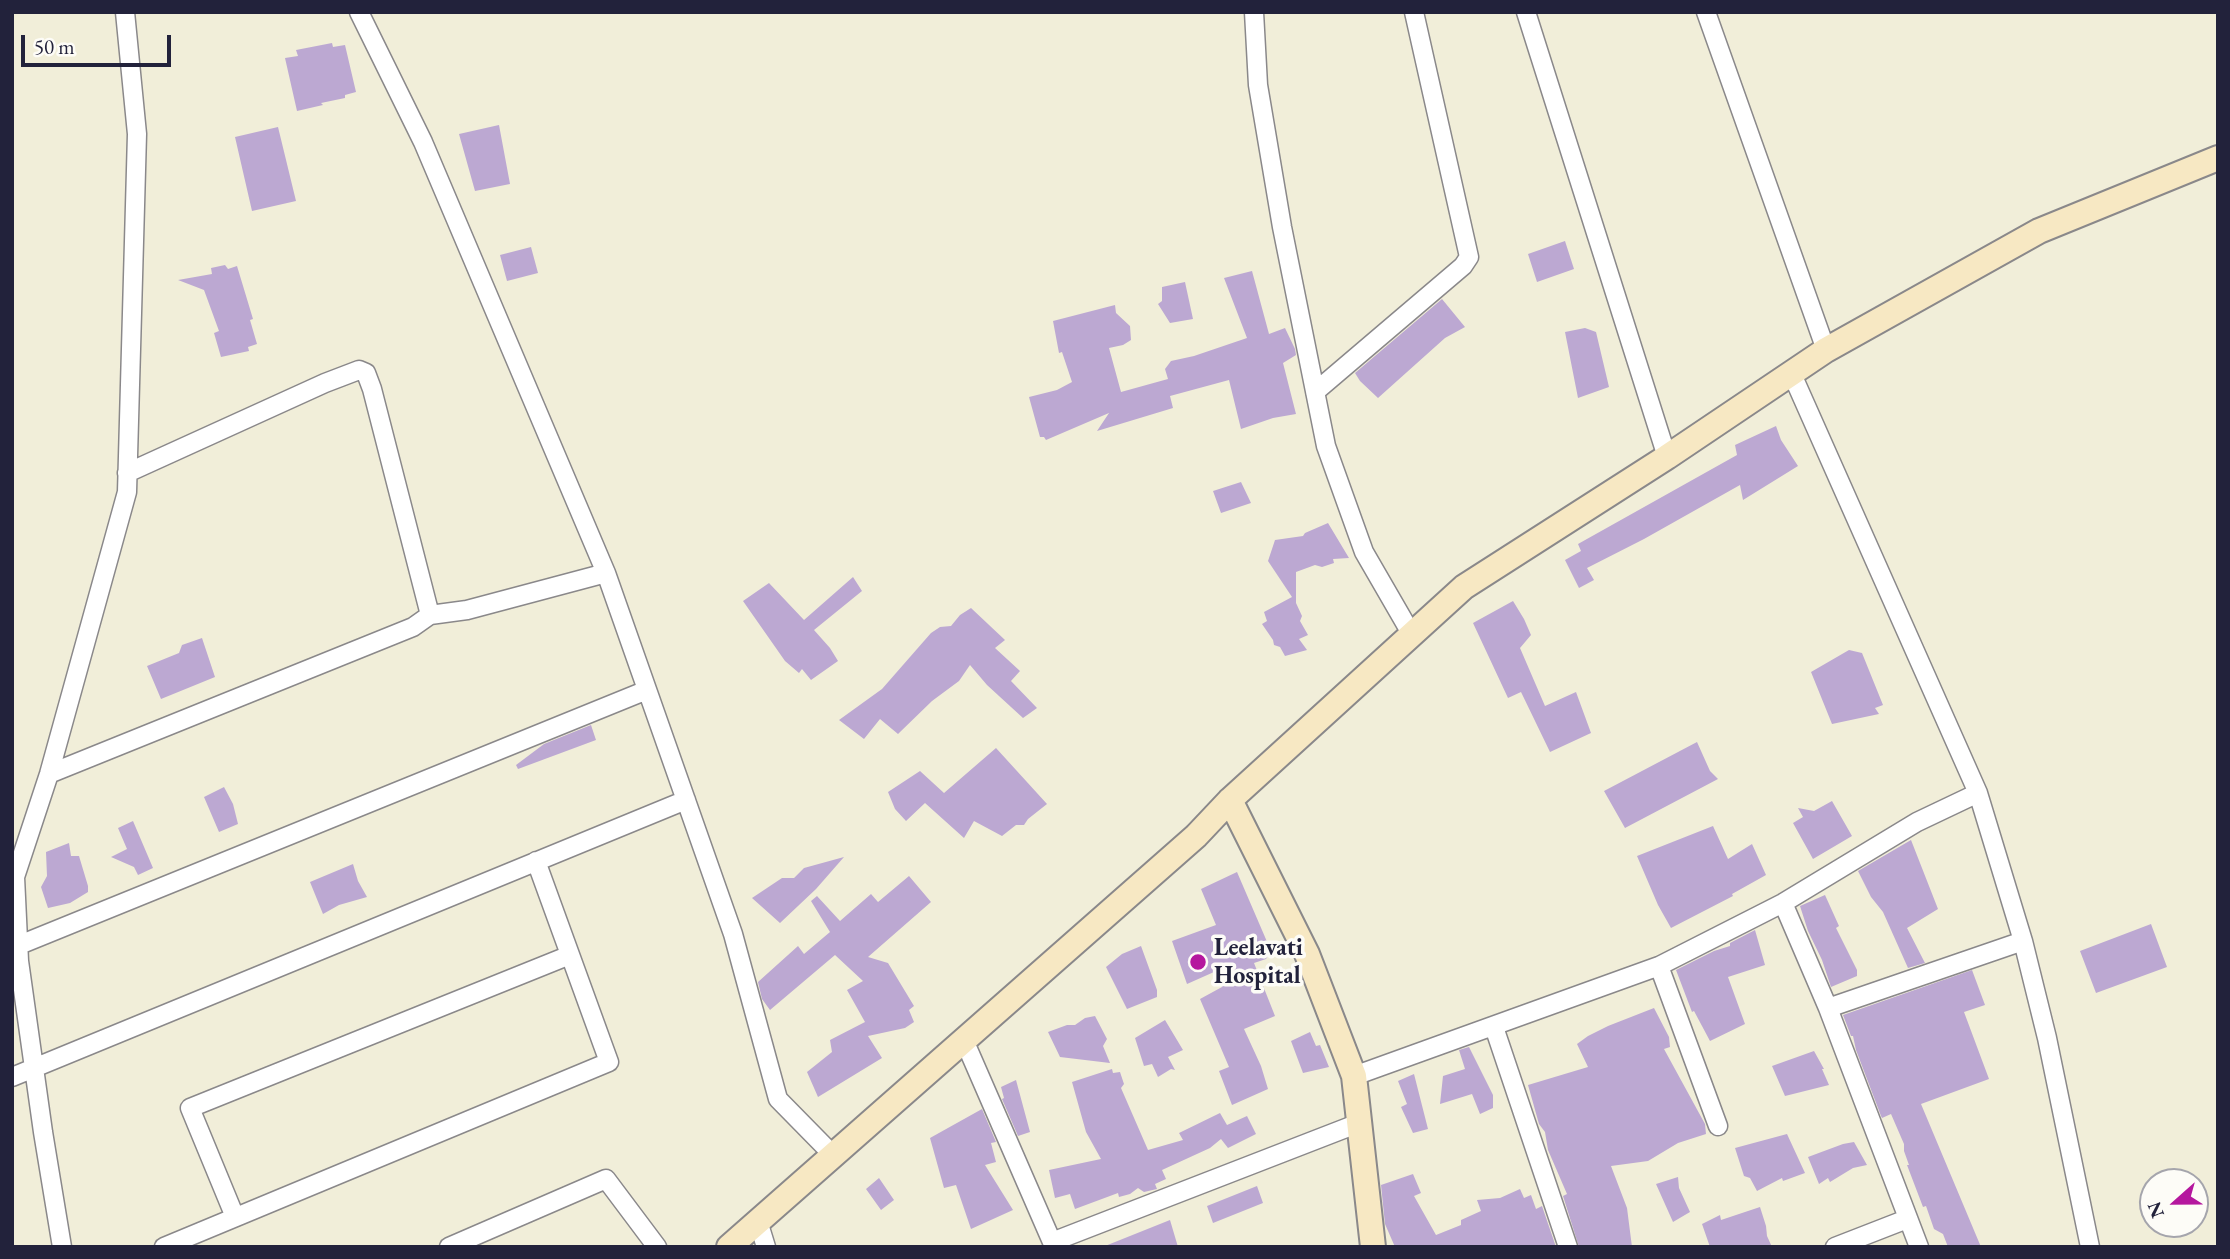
<!DOCTYPE html>
<style>
body{margin:0}
#map{position:relative;width:2230px;height:1259px;overflow:hidden;background:#f1eed9;font-family:"EB Garamond",serif}
canvas{display:block}
.frame{position:absolute;inset:0;border:14px solid #22223b;pointer-events:none}
.north{position:absolute;left:2139px;top:1168px;width:70px;height:70px;box-sizing:border-box;background:#fdfcf7;border:2px solid #a5a5ac;border-radius:50%;rotate:249deg;font-size:19px;font-weight:700;line-height:28px;text-align:center;color:#22223b}
.north::after{content:'';display:block;margin:auto;width:24px;height:32px;background:#b5179e;clip-path:polygon(50% 0,100% 100%,50% 72%,0 100%)}
.scale{position:absolute;left:21px;top:35px;width:150px;height:32px;box-sizing:border-box;border:4px solid #22223b;border-top:0;padding-left:9px;font-size:21px;line-height:24px;white-space:nowrap;color:#22223b;-webkit-text-stroke:5px #fdfcf7;paint-order:stroke}
</style>
<div id="map">
<canvas width="2230" height="1259"></canvas>
<div class="frame"></div>
<div class="north">N</div>
<div class="scale">50 m</div>
</div>
<script>
const context = document.querySelector('canvas').getContext('2d');
context.lineJoin = 'round';
function paint(path, color) {
  context.fillStyle = color;
  context.fill(path, 'evenodd');
}
function toPath(rows) {
  const path = new Path2D();
  for (const r of rows) {
    path.moveTo(r[0], r[1]);
    for (let i = 2; i < r.length; i += 2) path.lineTo(r[i], r[i + 1]);
  }
  return path;
}
function stroke(path, color, width, dash) {
  context.strokeStyle = color;
  context.lineWidth = width;
  context.lineCap = dash ? 'butt' : 'round';
  context.setLineDash(dash || []);
  context.stroke(path);
}
function label(font, color, halo, rows, align = 'center') {
  context.font = font + ' "EB Garamond",serif';
  context.lineWidth = 7;
  context.setLineDash([]);
  context.textBaseline = 'middle';
  context.strokeStyle = halo;
  context.fillStyle = color;
  for (const [text, x, y, turn = 0] of rows) {
    context.save();
    context.translate(x, y);
    context.rotate((+turn || 0) * Math.PI / 180);
    context.textAlign = isNaN(turn) ? turn : align;
    if (halo) context.strokeText(text, 0, 0);
    context.fillText(text, 0, 0);
    context.restore();
  }
}
paint(toPath([
 [332,43,333,47,345,45,356,92,345,95,345,98,321,103,323,105,297,111,285,58,298,56,296,50],
 [499,125,510,184,475,191,459,134],
 [278,127,296,201,252,211,235,137],
 [1565,241,1574,269,1537,282,1528,254],
 [531,247,538,273,507,281,500,255],
 [225,265,228,269,237,266,253,319,250,320,257,344,248,347,249,351,221,357,214,333,219,331,204,290,178,280,212,274,211,268],
 [1252,271,1269,334,1285,328,1295,349,1296,355,1283,363,1296,414,1273,418,1241,429,1229,380,1170,396,1173,408,1097,431,1109,413,1046,440,1044,437,1040,437,1029,397,1057,390,1072,382,1062,352,1059,353,1053,321,1115,305,1116,313,1130,326,1131,340,1123,345,1109,348,1121,392,1168,379,1165,369,1171,361,1194,356,1247,338,1224,278],
 [1185,282,1193,319,1170,323,1158,304,1162,301,1162,287],
 [1442,299,1465,327,1445,338,1378,398,1360,381,1355,373],
 [1585,328,1596,332,1609,387,1578,398,1565,332],
 [1776,426,1781,440,1798,466,1743,500,1740,485,1644,539,1587,568,1594,580,1579,588,1565,560,1581,551,1578,544,1737,455,1735,445],
 [1241,482,1251,503,1221,513,1213,491],
 [1328,523,1349,558,1333,559,1334,563,1322,567,1315,565,1296,572,1296,603,1302,616,1300,621,1308,635,1299,639,1307,650,1285,656,1280,647,1274,645,1273,640,1262,624,1267,621,1264,612,1292,597,1268,561,1275,540,1303,536,1305,533],
 [853,577,862,591,814,630,830,648,838,661,811,680,802,669,799,673,785,661,743,601,769,583,804,620],
 [1513,601,1524,619,1531,635,1520,648,1545,706,1576,692,1591,733,1550,752,1521,692,1508,698,1473,623],
 [971,608,1005,640,995,648,1020,671,1011,681,1037,708,1023,718,987,685,970,665,959,681,932,701,898,734,880,719,864,739,839,720,882,689,931,633,940,627,951,626,960,615],
 [202,638,215,677,161,699,147,666,179,653,182,645],
 [1849,650,1862,653,1883,705,1875,708,1879,714,1832,724,1811,672],
 [591,725,596,740,518,769,516,765,544,744],
 [1697,742,1710,771,1718,779,1625,828,1604,791],
 [996,748,1047,804,1028,819,1024,825,1016,825,1002,836,974,821,964,838,925,803,906,821,895,809,888,792,920,771,944,793],
 [224,787,233,804,238,824,219,832,204,797],
 [1832,801,1852,836,1813,859,1793,823,1803,817,1798,808,1814,811],
 [133,821,153,868,138,875,134,867,111,857,127,849,118,828],
 [1713,826,1728,859,1752,844,1766,875,1732,894,1733,896,1671,928,1658,905,1637,856],
 [1911,840,1938,909,1907,928,1925,963,1908,968,1883,912,1871,897,1858,871],
 [69,843,71,856,79,856,88,886,88,892,70,903,48,908,41,887,47,876,46,852],
 [844,857,816,889,780,923,752,898,782,878,794,878,804,868],
 [353,864,358,881,367,897,339,905,323,914,310,882],
 [1237,872,1271,951,1266,959,1254,963,1275,1016,1244,1029,1261,1066,1268,1089,1232,1105,1219,1071,1229,1067,1200,999,1222,987,1214,972,1187,984,1172,941,1216,925,1201,889],
 [909,876,931,902,868,957,888,963,914,1006,909,1010,914,1022,905,1028,868,1036,882,1058,818,1097,807,1072,832,1052,830,1040,865,1022,847,990,863,981,835,955,770,1010,762,999,758,982,798,946,804,954,830,932,811,901,817,896,840,921,871,894,878,902],
 [1825,895,1839,926,1836,928,1857,970,1857,976,1831,987,1822,960,1808,931,1800,906],
 [2151,924,2167,967,2096,993,2080,951],
 [1755,930,1765,965,1728,977,1745,1024,1710,1041,1694,1011,1692,1012,1676,970,1714,951,1730,946,1730,943],
 [1141,946,1157,990,1157,997,1127,1009,1106,967,1122,954],
 [1972,970,1985,1005,1964,1012,1989,1079,1921,1104,1981,1247,1948,1247,1943,1234,1934,1229,1926,1206,1923,1207,1907,1165,1909,1165,1904,1151,1904,1144,1891,1114,1882,1118,1881,1116,1856,1050,1853,1036,1851,1036,1843,1015],
 [1654,1008,1669,1037,1670,1047,1664,1049,1705,1124,1706,1134,1678,1143,1648,1161,1611,1166,1627,1208,1632,1247,1579,1247,1563,1196,1567,1194,1548,1150,1545,1132,1539,1124,1528,1085,1588,1067,1577,1044,1588,1036,1608,1026],
 [1095,1016,1107,1039,1103,1046,1110,1063,1060,1057,1048,1032,1067,1025,1075,1025,1085,1018],
 [1165,1020,1183,1050,1168,1057,1175,1070,1171,1069,1158,1077,1152,1064,1144,1066,1135,1038],
 [1310,1032,1316,1046,1320,1045,1329,1067,1303,1073,1291,1041],
 [1469,1047,1493,1095,1493,1108,1480,1114,1472,1094,1440,1104,1443,1076,1465,1069,1459,1050],
 [1814,1051,1824,1069,1822,1069,1829,1085,1785,1096,1772,1066],
 [1112,1069,1113,1073,1120,1072,1124,1084,1121,1088,1148,1150,1183,1140,1179,1133,1220,1113,1227,1125,1247,1116,1256,1134,1228,1148,1221,1139,1210,1148,1162,1170,1166,1179,1155,1184,1157,1189,1144,1192,1138,1188,1130,1194,1119,1197,1118,1193,1075,1209,1070,1194,1055,1198,1049,1170,1101,1159,1086,1132,1072,1082],
 [1414,1074,1428,1129,1413,1133,1401,1107,1407,1104,1398,1081],
 [1016,1080,1030,1132,1018,1136,1002,1099,1004,1098,1001,1087],
 [982,1109,996,1142,991,1143,996,1162,985,1165,1013,1210,971,1229,956,1185,944,1188,930,1138],
 [1787,1134,1805,1173,1783,1181,1782,1178,1757,1191,1750,1178,1744,1176,1735,1148],
 [1854,1142,1867,1165,1853,1168,1830,1182,1828,1178,1819,1184,1808,1157,1843,1144],
 [1413,1174,1421,1193,1414,1196,1436,1235,1461,1225,1461,1220,1481,1211,1477,1200,1500,1198,1520,1189,1524,1198,1531,1195,1536,1209,1542,1206,1556,1247,1395,1247,1385,1224,1381,1185],
 [1678,1177,1679,1188,1690,1212,1673,1222,1656,1184],
 [879,1178,894,1200,881,1210,866,1189],
 [1257,1186,1263,1203,1213,1223,1207,1206],
 [1760,1207,1766,1226,1767,1236,1772,1247,1710,1247,1702,1224,1720,1215,1721,1220],
 [1170,1220,1178,1247,1106,1247,1105,1246]
]), '#bca8d2');
const minor = toPath([
 [359,12,423,142,606,573,733,934,778,1099,833,1155],
 [1254,12,1258,85,1282,227,1326,446,1364,552,1412,635],
 [1526,12,1667,457],
 [1706,12,1826,350],
 [1791,372,1978,793,2023,941,2047,1038,2090,1247],
 [1315,392,1463,266,1469,257,1414,12],
 [127,473,325,383,359,370,366,373,372,389,430,615],
 [49,774,413,627,430,615,467,610,606,573],
 [1783,903,1828,1008,1919,1247],
 [12,948,647,690],
 [1659,966,1718,1126],
 [1828,1008,2023,941],
 [1494,1027,1568,1247],
 [964,1040,1052,1242,1359,1123],
 [1354,1076,1659,966,1783,903,1917,822,1978,793],
 [12,1077,686,800],
 [235,1217,190,1108,570,955],
 [758,1221,766,1247],
 [62,1247,43,1132,19,961,15,877,49,774,127,492,137,134,125,12],
 [164,1247,609,1062,536,861],
 [449,1247,606,1179,657,1247],
 [1835,1247,1907,1219]
]);
const secondary = toPath([
 [1230,800,1307,954,1354,1076,1373,1247],
 [729,1247,1196,836,1230,800,1464,587,1667,457,1826,350,2039,231,2218,158]
]);
stroke(minor, '#8a888a', 21);
stroke(secondary, '#8a888a', 28);
stroke(minor, '#fff', 18);
stroke(secondary, '#f7e8c3', 24);
for (const [x, y, r, color] of [
 [1198,962,9,"#b5179e"]
]) {
  const dot = new Path2D();
  dot.arc(x, y, r, 0, 2 * Math.PI);
  context.fillStyle = color;
  context.fill(dot);
  stroke(dot, '#fdfcf7', 2.5);
}
label('bold 24px', '#22223b', '#fdfcf7', [
 ["Leelavati",1214,948],
 ["Hospital",1214,976]
], 'left');
</script>
